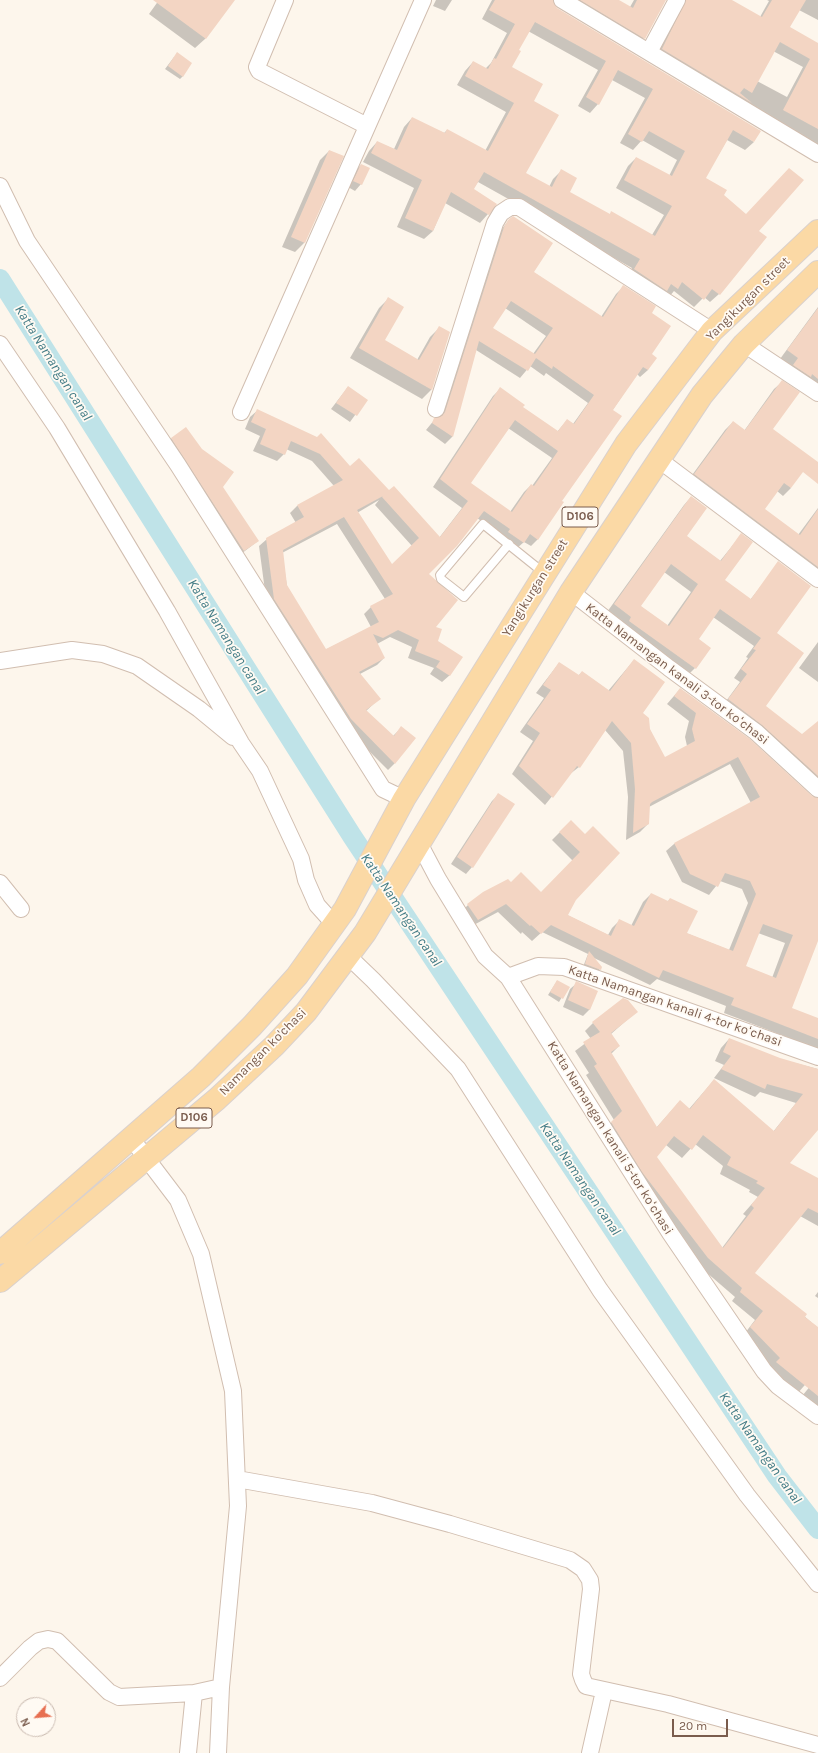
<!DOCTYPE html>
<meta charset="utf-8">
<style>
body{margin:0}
#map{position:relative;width:818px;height:1753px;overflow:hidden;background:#fdf6ec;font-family:Karla,sans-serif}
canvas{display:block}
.north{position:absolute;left:16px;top:1697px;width:40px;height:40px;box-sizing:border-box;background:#fffaf3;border:1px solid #cabbb1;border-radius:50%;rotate:244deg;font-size:11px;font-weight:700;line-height:16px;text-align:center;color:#7a5c4d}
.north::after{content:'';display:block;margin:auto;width:14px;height:18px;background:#e76f51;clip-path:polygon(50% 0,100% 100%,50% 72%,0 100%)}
.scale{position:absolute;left:672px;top:1719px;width:56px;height:18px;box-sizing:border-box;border:2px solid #7a5c4d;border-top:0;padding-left:5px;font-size:12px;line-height:14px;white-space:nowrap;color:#7a5c4d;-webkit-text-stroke:3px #fffaf3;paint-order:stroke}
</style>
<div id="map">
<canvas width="818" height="1753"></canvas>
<div class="north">N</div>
<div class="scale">20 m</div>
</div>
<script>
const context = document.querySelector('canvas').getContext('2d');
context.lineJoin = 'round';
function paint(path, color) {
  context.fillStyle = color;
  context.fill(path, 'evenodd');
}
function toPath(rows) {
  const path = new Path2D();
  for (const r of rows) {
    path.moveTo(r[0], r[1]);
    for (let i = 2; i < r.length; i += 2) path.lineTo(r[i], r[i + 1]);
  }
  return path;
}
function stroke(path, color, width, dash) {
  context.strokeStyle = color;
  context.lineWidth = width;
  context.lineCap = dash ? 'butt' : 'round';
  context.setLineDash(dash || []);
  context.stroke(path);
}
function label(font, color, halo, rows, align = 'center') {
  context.font = font + ' Karla,sans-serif';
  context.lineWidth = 3.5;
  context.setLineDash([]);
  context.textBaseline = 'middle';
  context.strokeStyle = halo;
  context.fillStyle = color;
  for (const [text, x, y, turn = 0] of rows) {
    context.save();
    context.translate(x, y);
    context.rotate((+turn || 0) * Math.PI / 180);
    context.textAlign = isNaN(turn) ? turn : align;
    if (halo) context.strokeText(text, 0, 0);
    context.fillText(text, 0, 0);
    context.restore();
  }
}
paint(toPath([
 [159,0,228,0,231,3,205,39,195,48,149,14],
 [436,0,452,0,445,11,433,6],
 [492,0,617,0,630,7,634,0,665,0,644,38,636,47,558,0,551,0,556,9,754,142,745,150,727,140,705,178,758,231,719,294,710,302,704,297,694,307,674,291,669,297,626,278,632,268,478,182,473,189,488,214,480,223,445,203,433,231,424,239,397,227,414,188,363,162,369,151,377,142,394,149,404,127,412,118,444,133,447,130,485,151,506,112,457,85,465,71,473,62,485,69,491,63,507,33,482,19],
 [528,31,598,70,578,106,590,113,598,104,612,80,645,98,620,143,633,150,642,140,677,160,669,176,636,158,628,166,616,188,664,215,652,235,611,213,609,215,568,192,562,170,553,179,549,187,525,174,533,101,511,68,517,50],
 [673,0,730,0,760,17,769,1,767,0,818,0,818,20,799,10,789,27,818,44,818,145,654,58],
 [773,51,803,67,787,97,757,81],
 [174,57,183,76,180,79,165,69],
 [329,151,342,157,304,243,295,252,282,247,320,160],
 [361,165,361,184,355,191,348,187,355,171],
 [509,220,533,272,601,317,616,294,623,287,650,313,651,355,648,370,640,377,637,374,612,411,538,539,531,546,524,542,516,549,504,537,477,518,427,574,437,641,450,675,442,682,430,674,434,668,408,658,412,647,390,637,377,644,384,658,377,665,360,674,379,699,366,711,393,736,401,728,395,763,388,770,344,726,267,606,259,546,267,539,296,523,290,513,297,506,334,486,312,461,286,449,284,454,277,461,253,451,260,436,245,429,250,417,258,410,389,492,439,538,462,508,433,487,493,396,500,389,522,407,557,432,567,420,573,424,588,403,546,373,544,376,530,366,520,378,476,350,452,437,445,444,426,430,435,419,439,418,497,235],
 [505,308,546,336,533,354,492,328],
 [508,428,552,458,532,486,531,485,524,492,510,512,469,484],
 [379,500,375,505,412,546,392,565,357,513],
 [337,524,385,599,371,607,364,614,371,627,325,650,287,586,282,553],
 [388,299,383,340,417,360,430,337,440,327,449,333,431,390,422,399,350,358,379,308],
 [818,307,818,394,780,359],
 [782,382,771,430,791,488,783,496,777,491,763,509,798,535,818,508,818,583,687,482,725,430,733,422,744,431,774,389],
 [348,387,366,400,350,422,331,409],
 [172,438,258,541,237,557,165,445],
 [691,497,686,536,720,561,741,535,723,581,750,600,779,563,775,633,764,707,802,735,818,722,818,794,721,708,740,682,734,678,748,658,746,657,754,646,713,617,697,639,695,668,687,676,607,612,684,505],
 [664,572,691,592,667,626,640,606],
 [818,642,818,682,799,668],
 [634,660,641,713,665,759,687,746,685,737,689,721,667,704,680,689,811,797,818,798,818,938,790,1009,818,1019,818,1049,724,1013,726,1006,657,979,650,985,592,957,600,969,597,972,583,967,588,954,542,932,532,941,522,932,521,934,498,912,470,927,460,913,468,905,511,883,541,893,573,861,552,840,571,821,585,835,575,899,567,915,608,935,612,928,620,920,631,926,643,902,651,894,667,902,670,899,686,933,729,950,748,903,742,889,720,881,709,895,682,882,666,851,674,844,751,803,730,764,649,807,648,824,640,832,626,840,628,797,623,751,605,730,579,767,570,774,545,805,512,774,533,741,520,732,544,698,536,693,559,663,578,676,582,672,608,691],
 [758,933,785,943,772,978,745,967],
 [498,795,472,867,466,874,451,864,492,801],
 [557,981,568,987,559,1002,548,995],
 [577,983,590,1009,583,1016,563,1007,570,989],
 [636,1012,611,1034,619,1046,611,1054,656,1128,680,1101,689,1109,714,1080,773,1132,796,1103,760,1092,755,1097,714,1078,724,1065,715,1061,721,1048,729,1039,780,1059,818,1069,818,1128,788,1163,818,1179,818,1226,800,1216,754,1273,818,1328,818,1370,797,1394,768,1371,772,1367,742,1337,755,1320,732,1301,735,1297,699,1266,603,1131,614,1120,586,1075,589,1073,575,1051,591,1039,585,1031,593,1023],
 [695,1144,723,1166,720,1174,750,1190,749,1192,758,1197,743,1214,746,1216,722,1248,655,1157,666,1145,682,1158],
 [818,1292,818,1298,815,1296],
 [816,1379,818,1381,818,1416,798,1401]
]), '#0003');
stroke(toPath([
 [0,279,352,836,777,1476,818,1529]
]), '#bfe3e8', 20);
paint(toPath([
 [153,0,235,0,206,39],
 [495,0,553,0,557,8,761,131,754,142,733,130,706,178,727,190,724,195,746,214,789,168,804,180,759,231,767,237,720,295,712,289,704,300,682,282,678,289,671,284,667,291,634,269,640,259,484,172,474,189,497,204,489,215,451,192,433,231,405,218,422,180,371,153,377,141,397,150,412,117,445,133,447,129,488,151,514,103,465,76,473,61,488,69,494,58,496,59,515,24,489,10],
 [535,22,606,61,586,97,599,105,618,70,653,89,628,134,642,142,649,131,685,151,672,176,636,157,624,180,672,206,655,236,611,211,610,214,570,192,577,178,561,169,552,187,526,173,559,115,534,101,543,84,512,67,521,51,519,50],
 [580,0,619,0,633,8,637,0,666,0,645,39],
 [686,0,732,0,762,17,772,0,806,0,790,27,818,43,818,129,783,110,810,59,780,42,752,93,744,88,740,93,752,103,662,49],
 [177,52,192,63,183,77,168,66],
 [329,150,344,156,305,243,291,237],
 [361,164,370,168,362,185,353,181],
 [513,216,553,243,534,272,603,317,623,285,656,306,652,313,671,326,652,354,657,358,648,370,643,367,613,410,622,416,562,501,564,502,538,540,530,534,524,543,508,532,510,529,484,511,457,546,429,574,458,600,436,627,442,629,438,641,463,657,450,676,436,667,440,661,415,651,419,640,398,630,383,638,373,634,385,658,359,672,381,699,366,710,394,736,401,726,416,738,395,764,351,719,274,599,266,538,304,517,297,505,343,480,320,454,291,441,285,455,260,444,266,429,251,422,257,409,317,437,321,433,350,466,359,458,389,490,394,486,440,537,468,501,440,479,500,387,525,405,523,407,558,431,567,419,574,424,594,395,553,366,552,369,536,358,528,371,479,341,453,437,432,423,434,418,442,416,445,412,504,227,508,220],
 [511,301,553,328,535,354,493,328],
 [515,420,558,451,534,486,531,484,512,512,471,483],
 [383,496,382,497,419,538,392,564,357,510],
 [344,517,393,594,370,606,379,622,326,649,287,585,283,550],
 [388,297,404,307,385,340,419,360,439,326,450,332,432,390,359,348],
 [818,308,818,379,812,374,811,377,793,365,798,358,787,350],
 [782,380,800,392,773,429,818,462,818,484,803,472,791,488,784,483,765,509,800,535,818,509,818,567,694,474,733,421,745,430],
 [348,386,368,400,357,416,336,403],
 [186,427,202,449,234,472,223,487,259,541,244,551,171,438],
 [691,496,707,508,687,536,721,561,741,533,753,542,725,580,751,599,778,561,811,586,777,633,804,653,766,706,802,734,818,721,818,776,762,725,728,699,747,674,741,669,756,650,753,649,761,638,720,609,699,639,711,648,696,669,629,621,631,617,614,604],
 [671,564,698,584,669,626,641,606],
 [634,659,665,682,643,713,649,718,650,729,665,757,695,741,692,729,696,713,674,696,680,688,750,739,812,796,818,798,818,941,792,1008,818,1018,818,1039,731,1005,734,998,663,970,659,978,551,925,541,934,531,925,530,926,506,904,478,920,467,904,483,892,508,879,511,882,521,872,541,892,580,852,559,832,571,820,585,834,593,826,620,853,576,900,568,915,611,936,619,919,634,926,651,893,668,901,670,898,698,911,687,933,733,951,756,894,750,881,725,873,718,887,690,874,674,843,760,797,738,757,652,802,650,804,649,824,633,833,635,789,631,743,612,721,580,768,577,766,553,798,519,766,540,733,527,724,551,690,543,685,559,662,579,675,582,671,610,691],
 [763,924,793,935,776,978,746,966],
 [498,793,515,804,473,868,457,857],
 [589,951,602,967,601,970,585,964],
 [557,980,570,987,563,999,550,992],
 [576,981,598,991,590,1010,568,1000],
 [623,998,628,1000,638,1012,611,1033,620,1046,611,1052,657,1127,680,1100,690,1109,714,1079,774,1131,803,1094,767,1084,765,1089,721,1069,731,1056,723,1052,729,1038,780,1058,818,1069,818,1130,790,1163,818,1178,818,1213,808,1208,755,1273,807,1314,805,1317,818,1327,818,1396,776,1362,780,1358,750,1327,763,1311,740,1292,742,1288,708,1258,642,1172,611,1122,622,1111,594,1066,597,1064,583,1042,600,1032,592,1022],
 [703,1135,731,1157,727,1165,758,1181,756,1183,765,1188,751,1205,754,1208,723,1248,657,1157,674,1136,692,1150]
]), '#f3d5c3');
const service = toPath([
 [509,544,464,597,441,579,440,575,483,524,544,573]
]);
const minor = toPath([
 [285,0,257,67,259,71,367,126],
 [562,0,818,154],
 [649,52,677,0],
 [0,186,27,241,178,465,383,789,404,799],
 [0,344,57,428,167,611,241,743,260,771,301,859,306,880,317,905,335,925],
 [744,344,818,393],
 [436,409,495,223,501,213,510,207,519,207,712,331],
 [241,412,423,0],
 [658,459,818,579],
 [571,592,669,668,756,732,818,789],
 [0,661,72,650,103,654,137,666,199,709,233,737],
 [420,845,438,879,485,956,508,977,670,1233,764,1371,778,1386,818,1416],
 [0,883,21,909],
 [349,957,373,980,458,1069,600,1290,747,1495,818,1584],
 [508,977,538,966,564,967,818,1057],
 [131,1138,178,1200,201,1254,233,1391,238,1506,221,1687,218,1753],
 [237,1479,372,1503,450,1524,570,1560,583,1569,590,1580,591,1589,581,1674,583,1680,586,1686,668,1704,818,1745],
 [0,1678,30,1648,39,1641,48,1639,57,1641,109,1692,119,1697,194,1693,221,1687],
 [188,1753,194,1693],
 [590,1753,604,1691]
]);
const primary = toPath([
 [0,1253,201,1077,252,1026,297,976,345,909,404,799,626,444,712,331,818,231],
 [0,1281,217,1099,274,1046,306,1012,365,933,571,592,702,395,744,344,818,272]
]);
stroke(service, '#d1beb0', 10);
stroke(minor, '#d1beb0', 18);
stroke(primary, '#dad1cd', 24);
stroke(service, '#fff', 8);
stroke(minor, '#fff', 16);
stroke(primary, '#fbd9a5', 22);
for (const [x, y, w] of [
 [580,517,36],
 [194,1118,36]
]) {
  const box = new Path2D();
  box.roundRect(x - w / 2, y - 10, w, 20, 3);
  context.fillStyle = '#fffaf3';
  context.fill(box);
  stroke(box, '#7a5c4d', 1);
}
label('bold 12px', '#7a5c4d', null, [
 ["D106",580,517],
 ["D106",194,1118]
]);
label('13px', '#7a5c4d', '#fffaf3', [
 ["Yangikurgan street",748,299,-45],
 ["Yangikurgan street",535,588,-58],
 ["Katta Namangan kanali 3-tor koʻchasi",677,674,37],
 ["Katta Namangan kanali 4-tor koʻchasi",675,1006,19],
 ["Namangan ko'chasi",263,1052,-45],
 ["Katta Namangan kanali 5-tor koʻchasi",610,1138,58]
]);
label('italic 14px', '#437c86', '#fffaf3', [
 ["Katta Namangan canal",53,363,58],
 ["Katta Namangan canal",226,637,58],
 ["Katta Namangan canal",401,910,56],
 ["Katta Namangan canal",580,1179,56],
 ["Katta Namangan canal",760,1448,55]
]);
</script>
